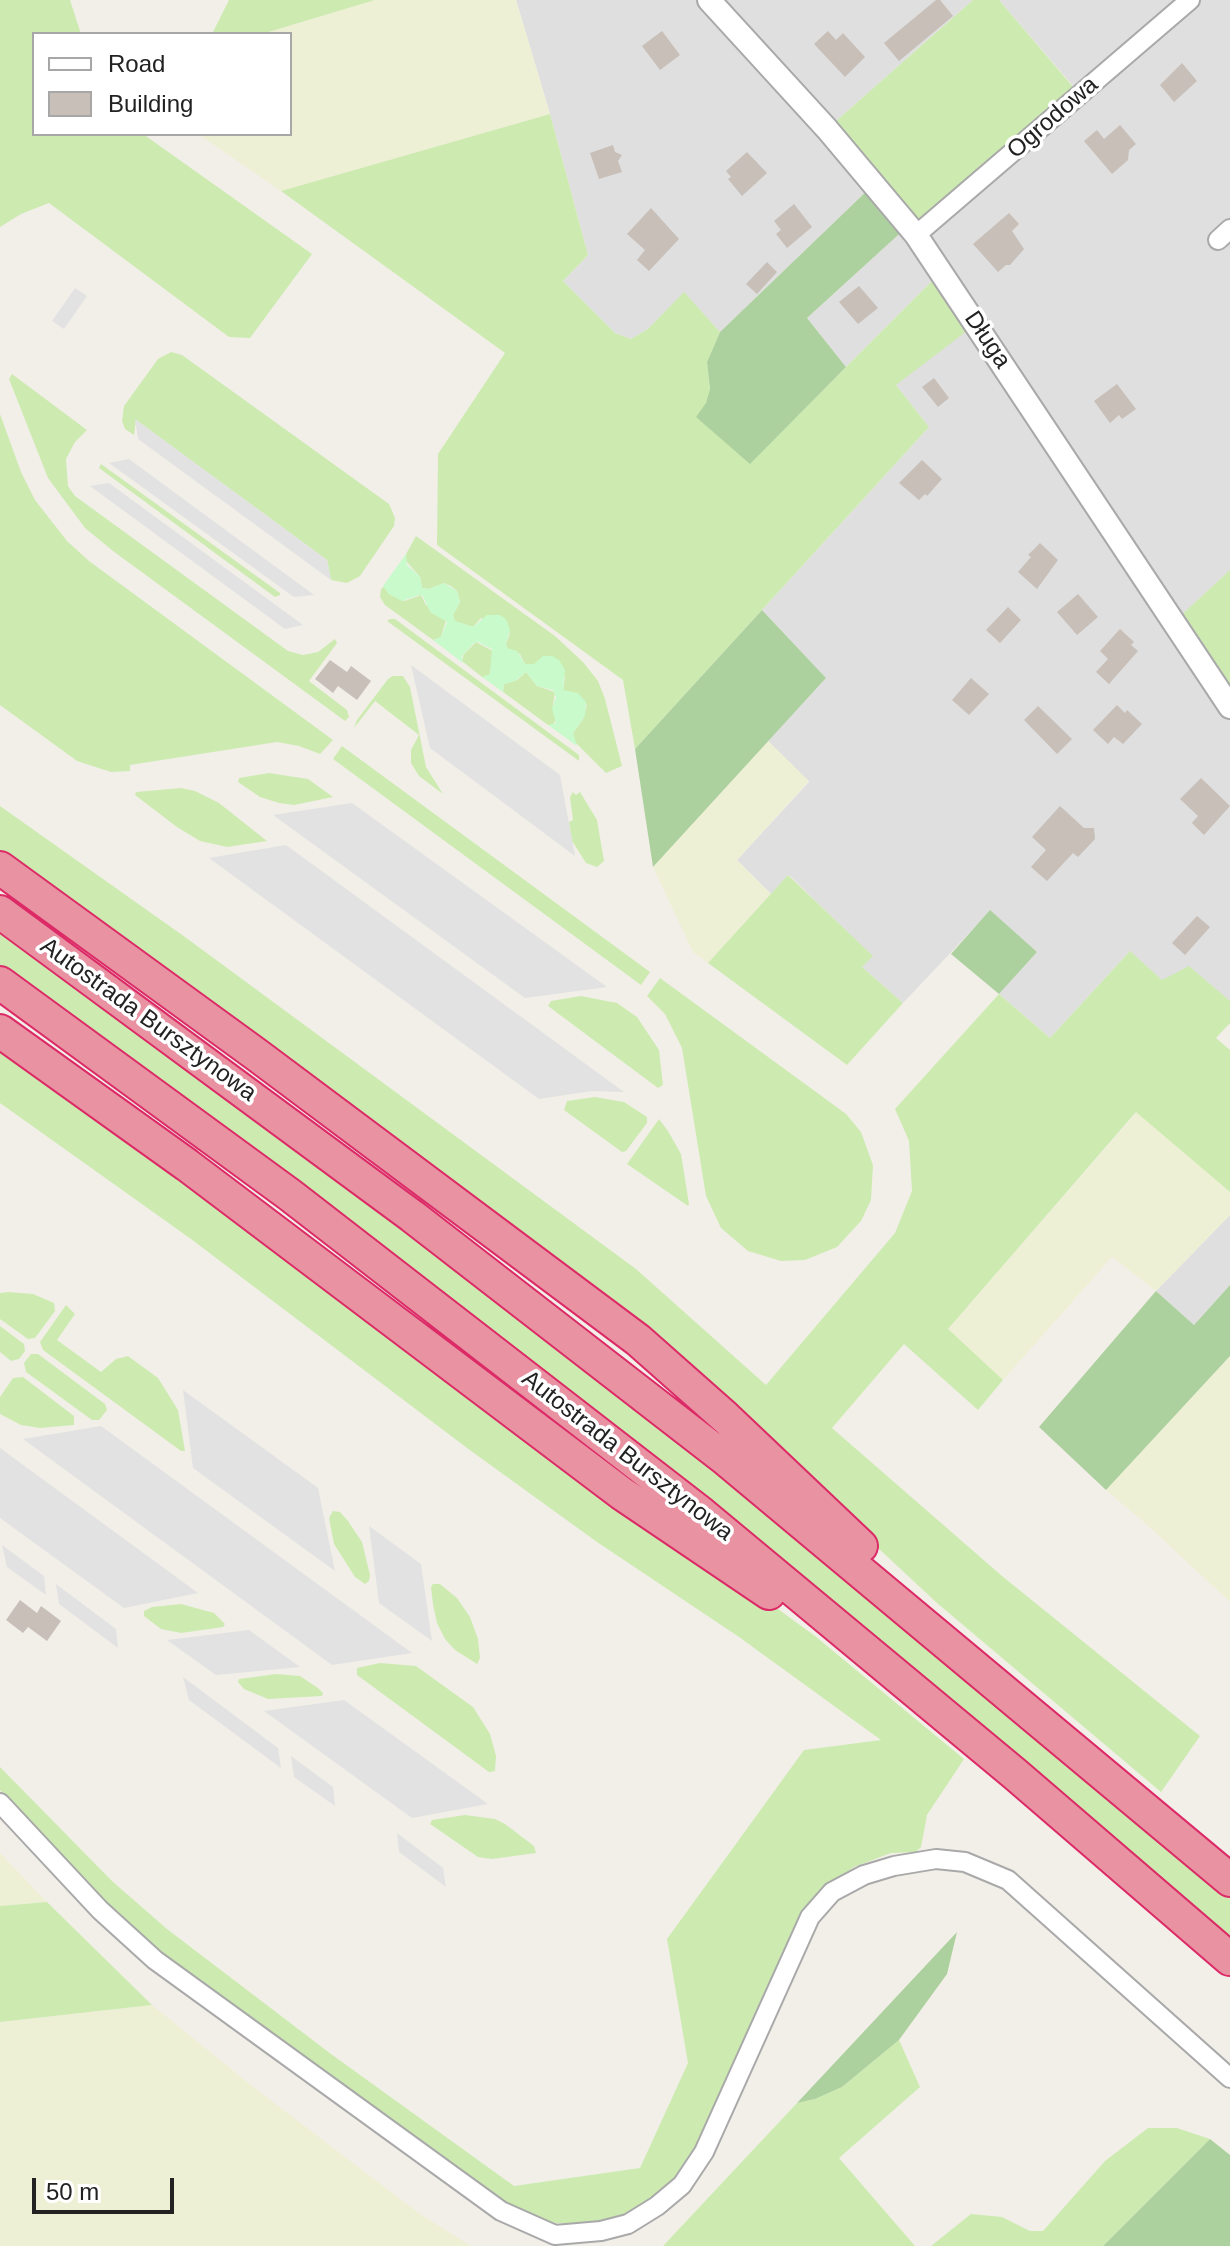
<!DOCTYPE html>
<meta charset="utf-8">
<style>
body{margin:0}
#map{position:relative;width:1230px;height:2246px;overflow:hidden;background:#f2efe9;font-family:Arial,sans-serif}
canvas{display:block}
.legend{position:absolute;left:32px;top:32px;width:260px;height:104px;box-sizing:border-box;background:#fff;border:2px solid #a7a7a7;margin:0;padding:10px 14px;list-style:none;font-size:24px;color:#222}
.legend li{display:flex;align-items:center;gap:16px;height:40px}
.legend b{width:40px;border:2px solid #a7a7a7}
.scale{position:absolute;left:32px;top:2178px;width:142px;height:36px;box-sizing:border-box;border:4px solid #222;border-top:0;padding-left:10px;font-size:24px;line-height:28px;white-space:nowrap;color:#222;-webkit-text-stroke:6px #fff;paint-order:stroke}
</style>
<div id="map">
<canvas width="1230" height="2246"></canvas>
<ul class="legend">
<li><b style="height:10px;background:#fff"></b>Road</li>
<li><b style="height:22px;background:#c7bfb8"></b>Building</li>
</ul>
<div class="scale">50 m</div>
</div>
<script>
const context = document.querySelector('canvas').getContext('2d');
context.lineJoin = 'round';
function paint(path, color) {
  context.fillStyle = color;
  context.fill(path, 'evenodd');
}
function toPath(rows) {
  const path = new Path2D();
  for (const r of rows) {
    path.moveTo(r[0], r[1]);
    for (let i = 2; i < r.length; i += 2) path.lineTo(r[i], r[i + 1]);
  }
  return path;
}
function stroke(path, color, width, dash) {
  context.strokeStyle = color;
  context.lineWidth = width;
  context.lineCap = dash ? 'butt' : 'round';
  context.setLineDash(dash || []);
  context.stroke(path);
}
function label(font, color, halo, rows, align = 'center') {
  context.font = font + ' Arial,sans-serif';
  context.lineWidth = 7;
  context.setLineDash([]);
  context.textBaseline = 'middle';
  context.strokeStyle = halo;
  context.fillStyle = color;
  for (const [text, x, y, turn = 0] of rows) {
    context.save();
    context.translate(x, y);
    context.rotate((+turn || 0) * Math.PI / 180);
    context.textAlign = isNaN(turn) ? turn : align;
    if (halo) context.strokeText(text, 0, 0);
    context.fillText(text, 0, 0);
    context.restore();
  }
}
paint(toPath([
 [516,0,973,0,827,129,873,185,720,332,684,293,648,329,631,339,615,333,563,281,588,255,550,114],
 [999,0,1230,0,1230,570,1175,622,1230,707,1230,1001,1212,987,1162,981,1130,951,1050,1038,999,994,1037,952,990,911,903,1003,862,967,872,956,789,875,771,894,737,860,809,782,768,741,826,678,762,610,929,427,896,385,941,272,846,367,807,318,908,226,1080,94],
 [1230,1215,1230,1285,1194,1325,1156,1291]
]), '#e0dfdf');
paint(toPath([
 [375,0,516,0,550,114,281,191,198,134,290,134,290,34,262,34],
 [768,741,809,781,737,860,771,894,708,963,693,952,653,867],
 [1137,1112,1230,1192,1230,1215,1156,1291,1112,1257,1003,1380,947,1330],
 [1230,1356,1230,1602,1145,1523,1106,1490],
 [0,1853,47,1902,0,1906],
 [152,2005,256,2089,420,2214,471,2246,0,2246,0,2022]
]), '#eef0d5');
paint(toPath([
 [0,0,70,0,81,34,34,34,34,134,143,134,312,254,250,338,229,337,49,203,21,214,0,227],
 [229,0,375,0,262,34,212,34],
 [973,0,999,0,1080,95,916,235,827,129],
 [550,114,588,255,563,281,615,333,631,339,648,329,684,292,720,332,707,362,710,390,706,403,750,463,941,272,976,324,896,385,929,427,635,749,623,680,437,545,438,454,505,353,281,191],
 [171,352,182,355,389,504,395,518,394,526,360,576,347,583,331,580,327,560,136,420,134,435,125,429,122,421,124,406,158,359],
 [12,374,87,430,75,442,66,459,68,486,75,496,288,651,303,655,318,652,335,639,337,643,309,681,347,710,349,717,345,721,113,551,85,528,48,478,9,379],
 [0,414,21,472,35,500,67,541,89,561,333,740,320,754,299,746,277,742,130,765,130,771,111,772,77,761,0,705],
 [101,464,280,593,280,595,275,597,99,468],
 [416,536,555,636,583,662,598,681,605,699,622,766,606,773,574,741,573,733,583,719,587,705,563,690,565,677,534,664,525,664,520,654,507,649,506,644,510,633,481,618,473,627,454,621,453,615,460,602,457,591,451,586,444,583,429,589,422,588,420,577,406,561,406,554],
 [1230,570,1230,707,1174,622],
 [385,586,389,594,405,601,421,595,426,605,446,620,441,637,433,640,385,605,380,597,381,589],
 [390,619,395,619,579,755,579,761,387,621],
 [476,642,493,651,490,674,486,677,482,677,462,661,464,654],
 [526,672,537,686,555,692,553,705,556,719,553,725,548,725,503,692,504,684,517,680],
 [393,676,403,676,410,687,426,767,443,794,419,776,411,763,411,750,419,735,375,701,354,728,357,720,388,679],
 [342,746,650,972,641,985,333,759],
 [269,773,308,779,333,797,294,805,279,803,260,797,238,782,239,778],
 [181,788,195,791,219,803,267,841,227,847,200,841,177,827,135,795,136,792],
 [573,792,576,795,580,792,597,820,604,861,597,867,586,863,572,841,569,822,573,820,570,797],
 [0,806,185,937,636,1269,766,1385,895,1233,912,1191,909,1141,895,1109,999,994,1050,1038,1130,951,1162,980,1189,966,1230,1001,1230,1023,1216,1038,1230,1050,1230,1192,1136,1112,948,1329,1003,1380,978,1410,904,1344,832,1428,1002,1576,1200,1736,1161,1792,937,1603,790,1466,0,855],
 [788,875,873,956,862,967,903,1003,847,1065,708,963],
 [0,929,241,1103,728,1477,1136,1816,1230,1899,1230,1942,0,968],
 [660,978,827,1100,846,1114,861,1132,873,1165,871,1200,861,1221,837,1247,805,1260,781,1261,748,1251,721,1228,706,1196,682,1048,665,1014,647,996],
 [581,996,617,1003,637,1017,659,1050,663,1085,658,1088,548,1006,551,1001],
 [0,1042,815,1636,964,1759,927,1815,921,1847,916,1852,891,1853,854,1867,827,1887,699,2147,682,2172,661,2192,636,2209,611,2220,583,2225,545,2222,515,2212,170,1959,99,1896,41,1837,0,1790,0,1767,112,1881,167,1929,331,2054,514,2186,640,2168,688,2063,667,1939,804,1750,881,1740,739,1637,597,1542,467,1448,191,1239,0,1103],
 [595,1097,624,1102,647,1117,647,1123,626,1151,622,1152,564,1110,567,1101],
 [659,1119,668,1131,681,1154,689,1204,688,1206,627,1164],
 [8,1292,33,1294,54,1303,55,1311,35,1338,28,1339,0,1319,0,1293],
 [66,1305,75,1314,57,1340,101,1372,116,1359,128,1356,158,1378,178,1410,185,1451,181,1451,43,1350,40,1342],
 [0,1326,24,1344,25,1351,19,1359,11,1361,0,1352],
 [31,1354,38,1354,105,1404,107,1410,99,1420,92,1420,26,1372,24,1363],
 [23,1377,74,1416,74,1425,40,1428,21,1425,0,1414,0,1397,13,1378],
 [333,1511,340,1512,348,1521,362,1542,370,1575,369,1581,365,1584,355,1577,334,1544,329,1518],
 [433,1584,440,1584,457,1598,470,1617,478,1639,480,1658,477,1664,455,1650,445,1639,437,1623,433,1604,431,1587],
 [181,1604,214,1613,225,1624,223,1627,181,1633,161,1629,144,1616,144,1611,152,1607],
 [380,1663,416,1666,473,1707,490,1734,496,1756,495,1771,489,1772,357,1675,357,1668],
 [276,1674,300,1676,318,1688,323,1693,322,1696,268,1699,244,1689,238,1682,239,1679],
 [465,1815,495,1819,505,1824,534,1846,536,1853,492,1859,478,1857,430,1824,432,1820],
 [47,1902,152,2005,0,2022,0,1906],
 [899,2040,920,2087,839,2158,915,2246,663,2246,797,2103,815,2099,842,2087],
 [1148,2128,1177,2128,1210,2139,1103,2246,931,2246,971,2214,1002,2217,1030,2231,1043,2231,1105,2161]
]), '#cdebb0');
paint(toPath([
 [873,185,908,226,807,318,846,367,750,464,696,417,706,403,710,389,707,362,720,332],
 [762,610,826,678,653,867,635,749],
 [990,910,1037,952,999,994,951,954],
 [1230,1285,1230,1356,1106,1490,1039,1427,1156,1291,1194,1325],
 [957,1932,947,1974,899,2040,842,2087,815,2099,797,2103],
 [1210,2139,1230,2155,1230,2246,1103,2246]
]), '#add19e');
paint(toPath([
 [406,554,407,565,420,577,422,588,429,589,444,583,457,591,460,602,453,615,455,621,473,627,487,615,500,615,506,619,510,630,506,643,507,648,517,651,525,664,534,664,543,656,552,656,559,660,565,670,563,690,578,693,586,702,585,716,573,733,577,746,548,725,556,723,552,709,556,697,553,690,537,686,526,672,515,681,504,684,503,692,482,677,490,674,492,649,478,642,474,643,462,656,463,663,433,640,441,637,447,622,430,612,423,596,419,595,402,601,389,594,383,586]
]), '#c8facc');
paint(toPath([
 [75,288,87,296,64,329,52,321],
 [135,419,327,560,331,580,138,439],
 [129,459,314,595,294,597,109,463],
 [109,483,303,625,285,629,90,486],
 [411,665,560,775,575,856,430,748],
 [352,803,607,987,525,998,273,815],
 [286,845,624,1092,592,1091,539,1099,209,858],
 [183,1390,318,1488,335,1571,193,1468],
 [101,1426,412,1653,332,1665,23,1439],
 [0,1448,198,1593,124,1608,0,1518],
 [369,1526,421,1564,432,1641,379,1603],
 [2,1545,44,1576,46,1595,7,1567],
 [56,1584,116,1629,118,1648,59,1604],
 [249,1630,300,1667,216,1675,167,1640],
 [183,1677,278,1748,281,1768,189,1700],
 [344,1700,488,1804,412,1818,264,1711],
 [291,1756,333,1787,335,1806,294,1777],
 [397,1833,443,1868,446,1887,399,1852]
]), '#e2e2e2');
paint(toPath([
 [936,0,940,0,953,16,899,61,884,43],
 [662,31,680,55,660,70,642,46],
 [828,31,836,40,843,33,865,57,845,77,814,44],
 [1182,63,1197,81,1174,102,1160,85],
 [1120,125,1136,144,1129,150,1128,160,1112,174,1084,141,1097,130,1104,139],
 [613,145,615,152,622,155,618,161,622,172,599,179,590,153],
 [747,152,767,173,742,196,728,179,731,177,726,171],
 [794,204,812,227,787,248,776,234,781,230,774,221],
 [651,208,679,239,649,271,637,260,645,250,627,234],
 [1009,213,1019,224,1012,231,1024,249,1010,265,1006,265,998,272,973,244],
 [767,262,777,272,757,294,746,284],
 [859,286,878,308,858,324,839,302],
 [934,378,949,398,938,407,922,387],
 [1117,384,1136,409,1122,419,1119,415,1110,423,1094,401],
 [922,460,942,479,927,496,925,494,919,500,899,483],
 [1040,543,1058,560,1037,589,1018,572,1031,557,1028,555],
 [1078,594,1098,617,1077,635,1057,612],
 [1008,607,1021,620,1000,643,986,630],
 [1120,629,1134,642,1131,645,1138,651,1109,684,1096,672,1108,659,1100,651],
 [330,660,347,672,351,666,371,681,357,700,338,686,333,693,315,679],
 [971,678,989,694,969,715,952,700],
 [1117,705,1125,713,1127,710,1142,724,1123,744,1114,737,1108,744,1093,730],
 [1038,706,1072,739,1057,754,1024,720],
 [1201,778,1230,806,1204,835,1192,823,1198,816,1180,799],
 [1060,806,1084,828,1094,828,1095,839,1078,857,1073,853,1047,881,1031,867,1046,850,1032,837],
 [1197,916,1210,927,1185,955,1172,943],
 [20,1600,37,1613,41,1606,61,1621,47,1641,28,1627,23,1633,6,1620]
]), '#c7bfb8');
const minor = toPath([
 [916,235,1190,0],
 [1218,240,1230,229],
 [0,1803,100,1910,155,1960,501,2211,555,2235,601,2231,628,2224,657,2206,682,2185,704,2152,810,1917,832,1892,864,1875,894,1866,936,1859,965,1862,1008,1880,1230,2078]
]);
const tertiary = toPath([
 [709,0,827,129,916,235,1230,707]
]);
const motorway = toPath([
 [0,868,257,1055,638,1340,725,1417,861,1546],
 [0,912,412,1216,723,1457,1230,1880],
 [0,983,290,1195,702,1514,1015,1774,1230,1959],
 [0,1031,187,1165,621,1493,769,1593]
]);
stroke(minor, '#a9a9a9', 22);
stroke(tertiary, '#a9a9a9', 26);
stroke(motorway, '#dc2a67', 36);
stroke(minor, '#fff', 18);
stroke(tertiary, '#fff', 22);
stroke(motorway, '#e892a2', 32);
label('24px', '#222', '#fff', [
 ["Ogrodowa",1053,118,-41],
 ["Długa",987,340,56],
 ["Autostrada Bursztynowa",148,1020,36],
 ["Autostrada Bursztynowa",627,1456,38]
]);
</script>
